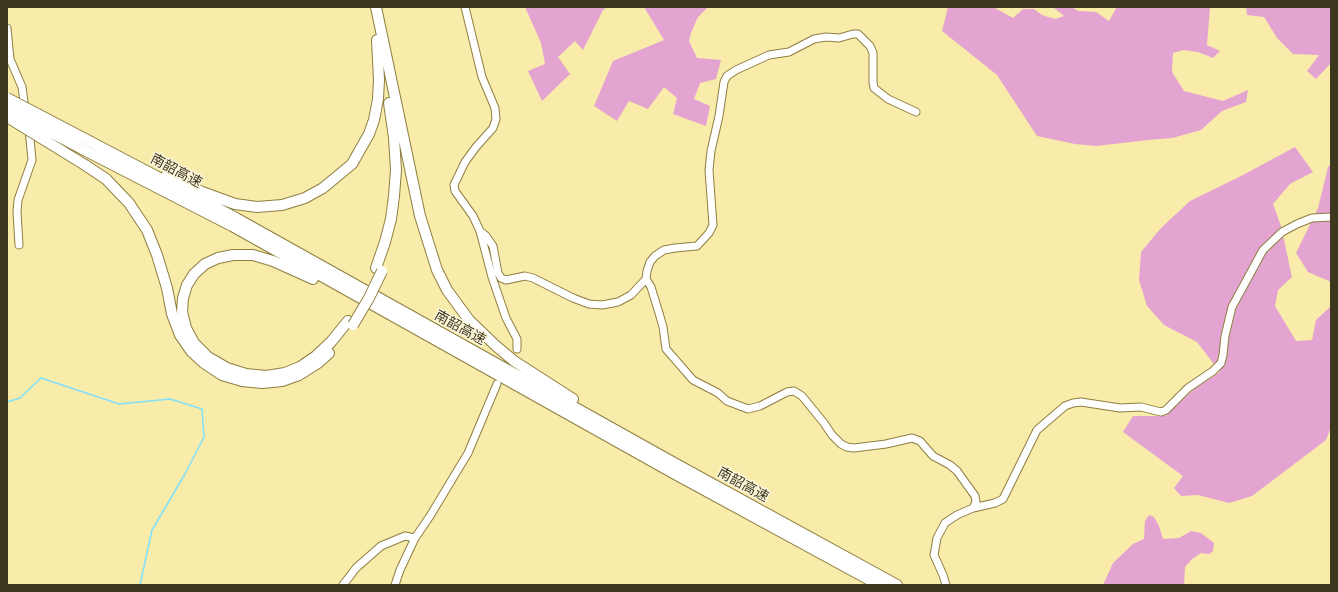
<!DOCTYPE html>
<meta charset="utf-8">
<style>
body{margin:0}
#map{position:relative;width:1338px;height:592px;overflow:hidden;background:#f9eba9;font-family:"IBM Plex Serif",serif}
canvas{display:block}
.frame{position:absolute;inset:0;border:8px solid #3d371d;pointer-events:none}
</style>
<div id="map">
<canvas width="1338" height="592"></canvas>
<div class="frame"></div>
</div>
<script>
const context = document.querySelector('canvas').getContext('2d');
context.lineJoin = 'round';
function paint(path, color) {
  context.fillStyle = color;
  context.fill(path, 'evenodd');
}
function toPath(rows) {
  const path = new Path2D();
  for (const r of rows) {
    path.moveTo(r[0], r[1]);
    for (let i = 2; i < r.length; i += 2) path.lineTo(r[i], r[i + 1]);
  }
  return path;
}
function stroke(path, color, width, dash) {
  context.strokeStyle = color;
  context.lineWidth = width;
  context.lineCap = dash ? 'butt' : 'round';
  context.setLineDash(dash || []);
  context.stroke(path);
}
function label(font, color, halo, rows, align = 'center') {
  context.font = font + ' "IBM Plex Serif","Noto Sans SC",serif';
  context.lineWidth = 3;
  context.setLineDash([]);
  context.textBaseline = 'middle';
  context.strokeStyle = halo;
  context.fillStyle = color;
  for (const [text, x, y, turn = 0] of rows) {
    context.save();
    context.translate(x, y);
    context.rotate((+turn || 0) * Math.PI / 180);
    context.textAlign = isNaN(turn) ? turn : align;
    if (halo) context.strokeText(text, 0, 0);
    context.fillText(text, 0, 0);
    context.restore();
  }
}
paint(toPath([
 [525,7,607,7,603,10,583,50,575,41,558,57,570,74,542,101,528,71,545,64,541,43],
 [644,7,708,7,698,17,691,33,689,41,697,58,721,60,716,79,700,83,694,99,710,106,706,126,673,114,677,98,664,87,648,109,629,101,617,121,594,106,613,61,664,40],
 [948,7,993,7,1013,18,1023,9,1034,9,1042,15,1055,19,1064,16,1053,7,1072,7,1078,11,1096,12,1109,21,1117,7,1210,7,1207,45,1220,51,1213,58,1198,52,1183,50,1173,53,1172,72,1184,91,1223,101,1248,90,1246,102,1222,111,1201,130,1172,138,1148,140,1096,146,1075,144,1037,136,997,75,942,31],
 [1246,7,1331,7,1331,63,1316,79,1307,71,1319,55,1293,54,1277,38,1264,17,1247,15],
 [1295,147,1313,172,1290,184,1273,204,1281,226,1292,277,1278,290,1275,306,1296,341,1312,340,1316,320,1331,306,1331,427,1326,440,1252,496,1229,503,1198,495,1181,496,1174,488,1183,476,1123,432,1133,416,1165,416,1194,389,1220,372,1197,342,1164,325,1147,306,1139,280,1141,252,1161,228,1190,201,1243,175],
 [1331,164,1331,282,1308,272,1296,253,1318,208,1328,167],
 [1149,515,1154,517,1159,526,1163,539,1179,538,1191,531,1201,533,1214,543,1213,551,1209,554,1201,553,1192,559,1185,567,1184,585,1103,585,1113,563,1133,544,1144,539,1145,521]
]), '#e3a4d1');
stroke(toPath([
 [7,402,20,398,41,378,119,404,170,399,202,409,204,437,185,474,152,530,140,585]
]), '#7fe1fb', 1.5);
const minor = toPath([
 [465,7,482,77,495,108,496,119,493,128,476,147,465,162,454,185,455,191,473,216,480,231,492,277,506,318,517,339,517,349],
 [7,28,10,59,22,87,25,109],
 [480,231,486,236,493,246,498,273,501,278,506,280,525,276,533,278,573,298,589,304,602,305,618,302,631,295,646,279,647,271,650,262,655,256,664,250,675,248,697,246,709,233,713,225,709,170,711,151,719,116,724,82,727,76,736,70,769,55,789,52,814,39,826,37,839,38,853,34,858,34,870,46,873,53,873,82,874,88,888,99,916,112],
 [19,245,17,212,18,200,32,160,29,129],
 [646,279,651,287,659,313,663,327,666,349,693,380,718,393,727,401,748,409,760,406,787,392,794,391,802,396,824,423,832,435,841,444,847,447,854,448,886,444,912,438,920,441,933,456,950,465,957,471,975,496,976,502,973,508,957,515,945,523,937,538,934,555,943,575,946,585],
 [973,508,995,503,1003,499,1037,430,1065,406,1073,403,1081,402,1120,408,1141,407,1161,412,1166,410,1188,388,1213,371,1221,363,1223,355,1225,336,1232,307,1263,250,1282,232,1297,224,1312,218,1331,217],
 [343,585,356,568,381,546,405,536,415,538],
 [395,585,400,570,415,538,430,516,468,453,497,384]
]);
const highway = toPath([
 [376,7,420,216,437,270,447,290,469,320,495,345,514,361,573,399],
 [91,142,236,218,678,465,897,585],
 [88,152,232,226,673,473,879,585],
 [85,165,106,179,129,203,147,230,157,255,167,288,172,314,180,335,191,351,204,363,222,375,242,381,262,383,282,381,299,375,318,363,329,353],
 [167,174,202,192,235,204,257,207,282,205,305,198,323,188,352,164,369,134,374,120,378,99,379,80,377,40],
 [376,268,385,242,391,219,394,196,396,170,394,138,389,103],
 [313,279,273,261,253,255,233,255,218,258,205,264,194,274,187,285,183,298,182,312,186,328,194,343,208,357,227,368,246,374,266,376,285,373,300,367,316,356,331,342,348,321]
]);
stroke(minor, '#8d7f41', 9);
stroke(highway, '#8d7f41', 12);
stroke(minor, '#fff', 7);
stroke(highway, '#fff', 10);
const highwayBridge = toPath([
 [7,98,91,142],
 [7,109,88,152],
 [7,117,85,165],
 [353,325,369,298,382,271]
]);
stroke(highwayBridge, '#8d7f41', 12, []);
stroke(highwayBridge, '#fff', 10);
label('14px', '#3d371d', '#fdf8de', [
 ["南韶高速",176,171,28],
 ["南韶高速",460,328,29],
 ["南韶高速",743,485,29]
]);
</script>
